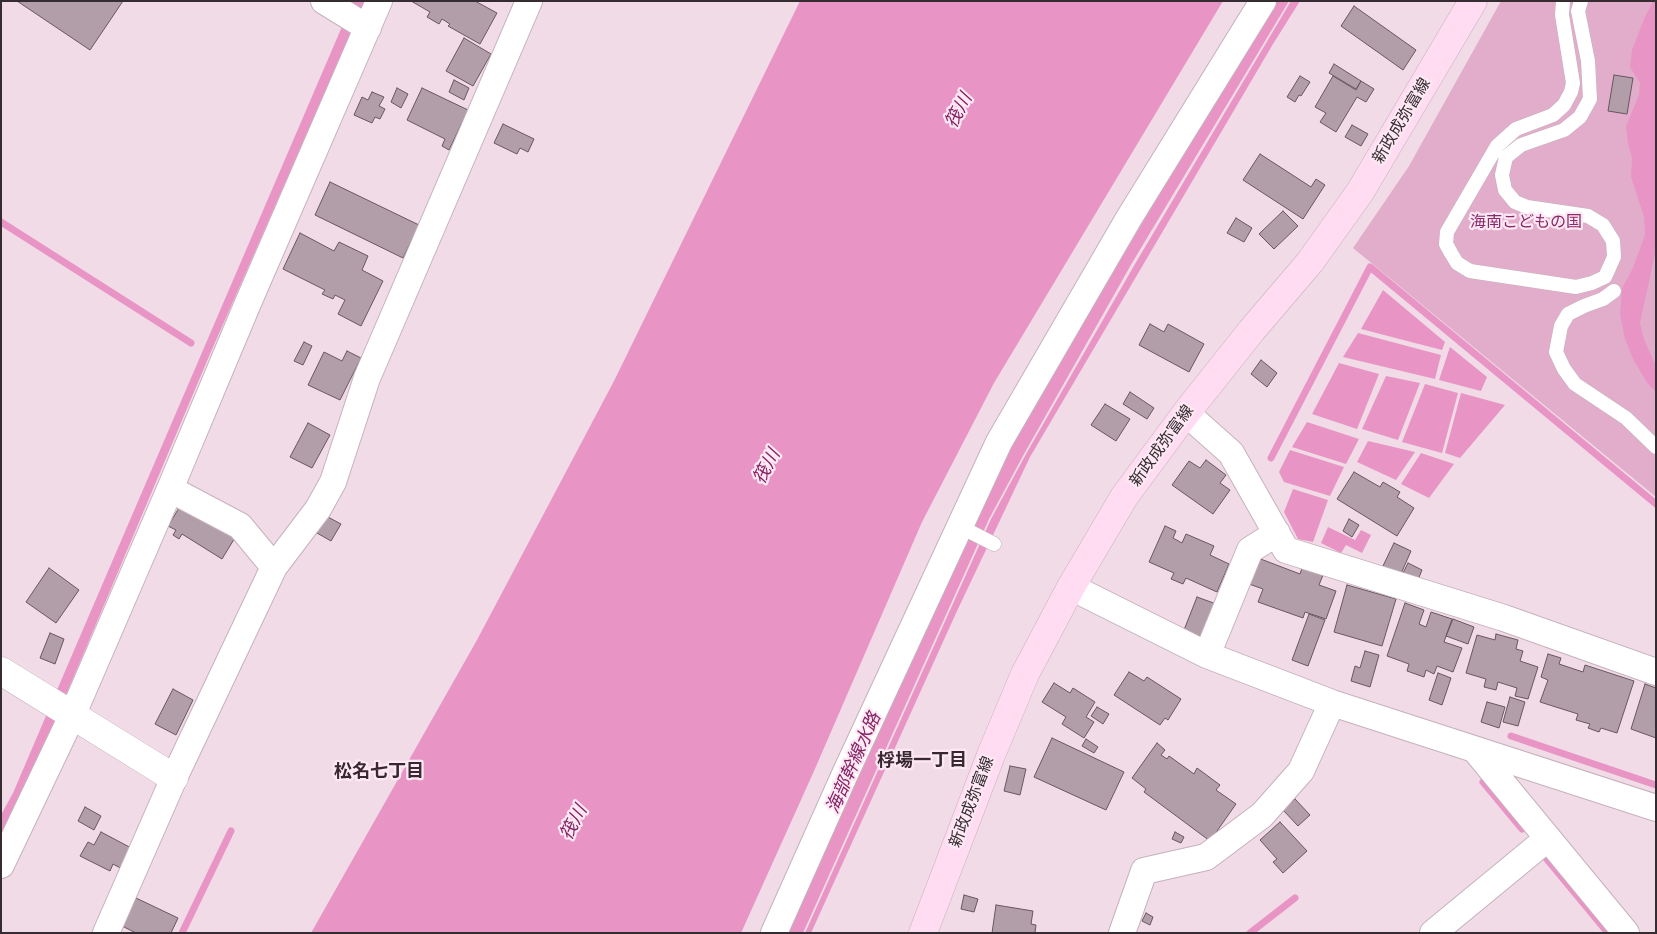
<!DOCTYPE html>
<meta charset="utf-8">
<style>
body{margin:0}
#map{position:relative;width:1657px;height:934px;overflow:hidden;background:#f0dbe6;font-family:"Fira Sans Condensed",sans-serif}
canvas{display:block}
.frame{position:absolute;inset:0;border:2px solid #342c31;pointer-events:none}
</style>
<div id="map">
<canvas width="1657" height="934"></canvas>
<div class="frame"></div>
</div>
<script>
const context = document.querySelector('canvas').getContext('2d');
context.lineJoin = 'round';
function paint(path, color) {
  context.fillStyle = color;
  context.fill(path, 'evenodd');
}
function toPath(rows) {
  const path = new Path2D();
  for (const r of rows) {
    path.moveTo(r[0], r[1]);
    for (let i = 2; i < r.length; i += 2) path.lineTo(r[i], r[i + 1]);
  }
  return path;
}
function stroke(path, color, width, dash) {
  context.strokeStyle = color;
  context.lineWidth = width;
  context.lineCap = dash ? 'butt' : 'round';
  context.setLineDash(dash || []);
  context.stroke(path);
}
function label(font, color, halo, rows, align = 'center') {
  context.font = font + ' "Fira Sans Condensed","Noto Sans JP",sans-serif';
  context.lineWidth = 4.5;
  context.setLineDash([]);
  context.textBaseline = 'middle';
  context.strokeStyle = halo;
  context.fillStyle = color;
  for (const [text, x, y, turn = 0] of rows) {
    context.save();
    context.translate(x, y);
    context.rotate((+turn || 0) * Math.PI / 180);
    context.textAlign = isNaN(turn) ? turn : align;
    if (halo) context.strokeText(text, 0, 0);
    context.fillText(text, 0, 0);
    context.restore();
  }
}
paint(toPath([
 [1501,1,1656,1,1656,497,1353,248,1409,166]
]), '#e2adca');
paint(toPath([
 [353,1,365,1,210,354,47,740,1,835,1,815,13,793,75,648],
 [800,1,1223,1,994,383,922,522,814,771,741,933,311,933,477,640,614,381],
 [1274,1,1289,1,1132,263,1024,454,989,519,803,933,788,933,940,595,1011,444],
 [1291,1,1300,1,1273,44,1030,457,957,611,811,933,805,933,991,519,1026,454,1135,264],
 [1653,1,1656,1,1656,249,1640,323,1644,339,1656,366,1656,392,1648,384,1634,361,1625,339,1620,314,1622,288,1632,270,1645,235,1644,217,1631,177,1632,158,1628,144,1626,126,1639,95,1640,83,1630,67,1632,50,1644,19],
 [1383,290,1445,342,1442,350,1361,329],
 [1358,333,1441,355,1435,379,1343,357],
 [1450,347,1487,377,1481,391,1439,380],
 [1339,363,1379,374,1357,429,1312,414],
 [1386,376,1420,383,1398,440,1362,429],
 [1425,384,1458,393,1442,453,1402,442],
 [1461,393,1505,405,1460,458,1445,453],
 [1307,422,1359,439,1346,464,1292,447],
 [1368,441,1415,452,1396,480,1357,462],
 [1290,450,1344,467,1330,496,1284,482,1279,472],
 [1421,453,1454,464,1429,498,1401,484],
 [1293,489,1328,500,1313,542,1298,539,1284,512],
 [1328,527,1355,540,1361,530,1371,535,1362,553,1346,545,1341,553,1321,543]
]), '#e895c6');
stroke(toPath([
 [1,222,191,343],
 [1271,458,1370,267,1656,504],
 [1511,736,1656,785],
 [1483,782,1522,829],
 [1546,858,1608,933],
 [182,933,231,831],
 [1250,933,1295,898]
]), '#e895c6', 7);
const building = toPath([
 [17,1,123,1,90,50,17,1],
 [411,1,475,1,497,13,480,44,448,26,450,24,442,19,439,24,427,17,430,12,411,1],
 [1354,6,1416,50,1403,70,1341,26,1354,6],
 [464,38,491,54,473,86,446,71,464,38],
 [1334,64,1361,81,1356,89,1329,73,1334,64],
 [1614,75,1633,78,1627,114,1608,111,1614,75],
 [1300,76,1310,82,1301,96,1299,95,1295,102,1287,97,1300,76],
 [1333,76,1356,90,1361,81,1374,89,1366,102,1357,97,1336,132,1320,122,1326,113,1315,107,1333,76],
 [454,80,469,88,464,100,449,92,454,80],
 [397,88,408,94,401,108,391,102,397,88],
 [422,88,468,110,449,150,442,146,445,139,407,120,422,88],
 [372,92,384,97,379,106,385,109,380,119,375,117,372,123,354,115,362,97,368,100,372,92],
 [503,124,534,139,528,152,520,148,517,154,494,143,503,124],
 [1352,125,1368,134,1361,146,1345,137,1352,125],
 [1260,154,1311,187,1316,179,1325,185,1303,219,1243,180,1260,154],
 [330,182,419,225,403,258,315,215,330,182],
 [1283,211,1298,226,1274,249,1259,234,1283,211],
 [1236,218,1252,228,1244,242,1227,233,1236,218],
 [300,233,334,251,339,242,368,256,362,270,383,281,361,326,338,314,345,300,335,295,333,299,322,294,325,290,283,269,300,233],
 [1150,324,1164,332,1168,324,1204,344,1189,372,1139,345,1150,324],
 [304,342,312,346,303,365,294,361,304,342],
 [347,351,361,358,340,400,308,385,324,352,342,361,347,351],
 [1261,360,1277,373,1267,387,1251,374,1261,360],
 [1130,392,1154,408,1147,419,1123,404,1130,392],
 [1105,404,1130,419,1116,441,1091,425,1105,404],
 [308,423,330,435,312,468,290,457,308,423],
 [1206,460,1226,475,1220,483,1230,490,1213,514,1172,485,1189,461,1200,468,1206,460],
 [1354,472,1380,487,1383,482,1400,492,1397,497,1414,508,1397,536,1337,499,1354,472],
 [182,503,236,536,222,559,182,534,179,539,173,535,176,530,168,526,182,503],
 [326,516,341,524,331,541,317,533,326,516],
 [1349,519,1359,525,1352,537,1343,531,1349,519],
 [1165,526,1176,531,1173,538,1182,543,1186,534,1214,546,1210,555,1229,564,1217,592,1186,578,1183,584,1171,579,1174,573,1149,562,1165,526],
 [1394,543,1411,551,1400,576,1382,568,1394,543],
 [1258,558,1300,574,1302,568,1323,575,1319,585,1336,591,1326,619,1305,612,1303,618,1258,602,1263,589,1249,584,1258,558],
 [1408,563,1422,570,1417,582,1402,575,1408,563],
 [49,568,79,590,56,623,26,602,49,568],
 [1347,585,1396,599,1382,646,1334,632,1347,585],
 [1197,597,1219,605,1206,639,1184,630,1197,597],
 [1405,603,1424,610,1419,624,1426,627,1431,612,1452,619,1444,642,1462,648,1453,672,1437,666,1434,674,1426,670,1424,677,1407,671,1409,664,1387,656,1405,603],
 [1309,614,1325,620,1308,666,1292,660,1309,614],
 [1453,619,1474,627,1468,644,1446,636,1453,619],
 [50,633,64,639,55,664,40,658,50,633],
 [1496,634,1518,640,1516,649,1523,651,1520,661,1538,667,1528,699,1515,696,1517,688,1498,682,1496,690,1484,687,1486,679,1466,673,1477,635,1495,640,1496,634],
 [1365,651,1379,655,1370,687,1351,681,1355,666,1360,668,1365,651],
 [1548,654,1561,658,1559,664,1583,672,1585,665,1634,681,1617,733,1601,728,1599,732,1588,728,1590,724,1576,720,1578,714,1540,702,1548,680,1541,677,1548,654],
 [1129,672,1144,681,1147,677,1181,699,1168,720,1165,718,1160,725,1114,695,1129,672],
 [1438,673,1451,678,1442,705,1429,700,1438,673],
 [1054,683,1070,693,1073,688,1095,702,1086,717,1094,722,1084,738,1062,724,1066,717,1042,702,1054,683],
 [1645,684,1656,688,1656,738,1631,729,1645,684],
 [173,689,193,700,176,735,155,724,173,689],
 [1510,697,1525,702,1518,726,1503,722,1510,697],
 [1487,702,1505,707,1499,728,1481,722,1487,702],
 [1097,707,1109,714,1103,724,1091,716,1097,707],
 [1052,738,1124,772,1106,810,1034,777,1052,738],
 [1086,739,1098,747,1094,753,1082,746,1086,739],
 [1157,743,1165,750,1161,755,1167,759,1169,756,1194,774,1197,768,1220,785,1216,790,1236,804,1210,841,1144,792,1146,789,1132,778,1157,743],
 [1010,766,1026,769,1020,795,1004,791,1010,766],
 [1295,799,1310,815,1298,826,1283,810,1295,799],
 [85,807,101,816,94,830,78,821,85,807],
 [1280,822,1307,851,1283,873,1273,862,1277,859,1260,840,1280,822],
 [101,832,135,850,124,870,113,864,110,871,80,856,88,842,94,845,101,832],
 [1175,832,1184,837,1181,843,1172,839,1175,832],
 [964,895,978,899,974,912,961,909,964,895],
 [136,898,178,918,171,933,136,933,122,926,136,898],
 [996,905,1033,911,1031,924,1036,925,1035,933,992,933,996,905],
 [1146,913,1153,917,1150,925,1142,921,1146,913]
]);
paint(building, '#b29ea9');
stroke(building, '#685660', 1);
const service = toPath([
 [1563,1,1562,15,1573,83,1571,92,1564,105,1553,115,1516,129,1497,146,1447,232,1446,244,1451,253,1457,263,1470,271,1576,287,1592,283,1605,277,1614,257,1613,241,1603,225,1588,216,1527,207,1515,202,1505,190,1502,175,1506,157,1521,145,1564,130,1580,117,1590,99,1588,61,1578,11,1581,1],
 [1614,291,1603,299,1584,306,1568,314,1561,326,1556,352,1564,369,1575,384,1626,418,1656,447],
 [959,526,994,544]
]);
const minor = toPath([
 [324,1,368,28],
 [1186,413,1231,453,1286,550,1504,618,1656,672],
 [170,489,240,526,274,567],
 [1071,587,1207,655,1332,703,1656,808],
 [1207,655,1250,550,1277,533],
 [1476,751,1626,933],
 [1,865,72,716,170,489,248,303,379,1],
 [106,933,174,778,274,567,318,509,333,482,367,378,529,1],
 [774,933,845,774,999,442,1129,218,1263,1],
 [1122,933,1144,871,1206,857,1262,815,1301,771,1332,703],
 [1433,933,1547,839]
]);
const tertiary = toPath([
 [1,671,174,778]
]);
const secondary = toPath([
 [923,933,991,755,1025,674,1071,587,1124,497,1186,413,1252,330,1310,262,1360,192,1473,1]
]);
stroke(service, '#c6b2bc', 15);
stroke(minor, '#c6b2bc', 28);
stroke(tertiary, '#c6b2bc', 29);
stroke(secondary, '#c6b2bc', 29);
stroke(service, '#fff', 14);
stroke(minor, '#fff', 26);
stroke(tertiary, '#fff', 28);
stroke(secondary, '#ffdcf1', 28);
label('16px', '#342c31', '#fee8f4', [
 ["新政成弥富線",1402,121,-59],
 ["新政成弥富線",1162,446,-54],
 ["新政成弥富線",972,802,-69]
]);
label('16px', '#8a2969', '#fee8f4', [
 ["海南こどもの国",1526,223]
]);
label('italic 18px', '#842464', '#fee8f4', [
 ["筏川",959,111,-62],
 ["筏川",767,467,-62],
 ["海部幹線水路",854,763,-66],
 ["筏川",574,823,-62]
]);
label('bold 18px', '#362730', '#fee8f4', [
 ["桴場一丁目",922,761],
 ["松名七丁目",379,772]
]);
</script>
